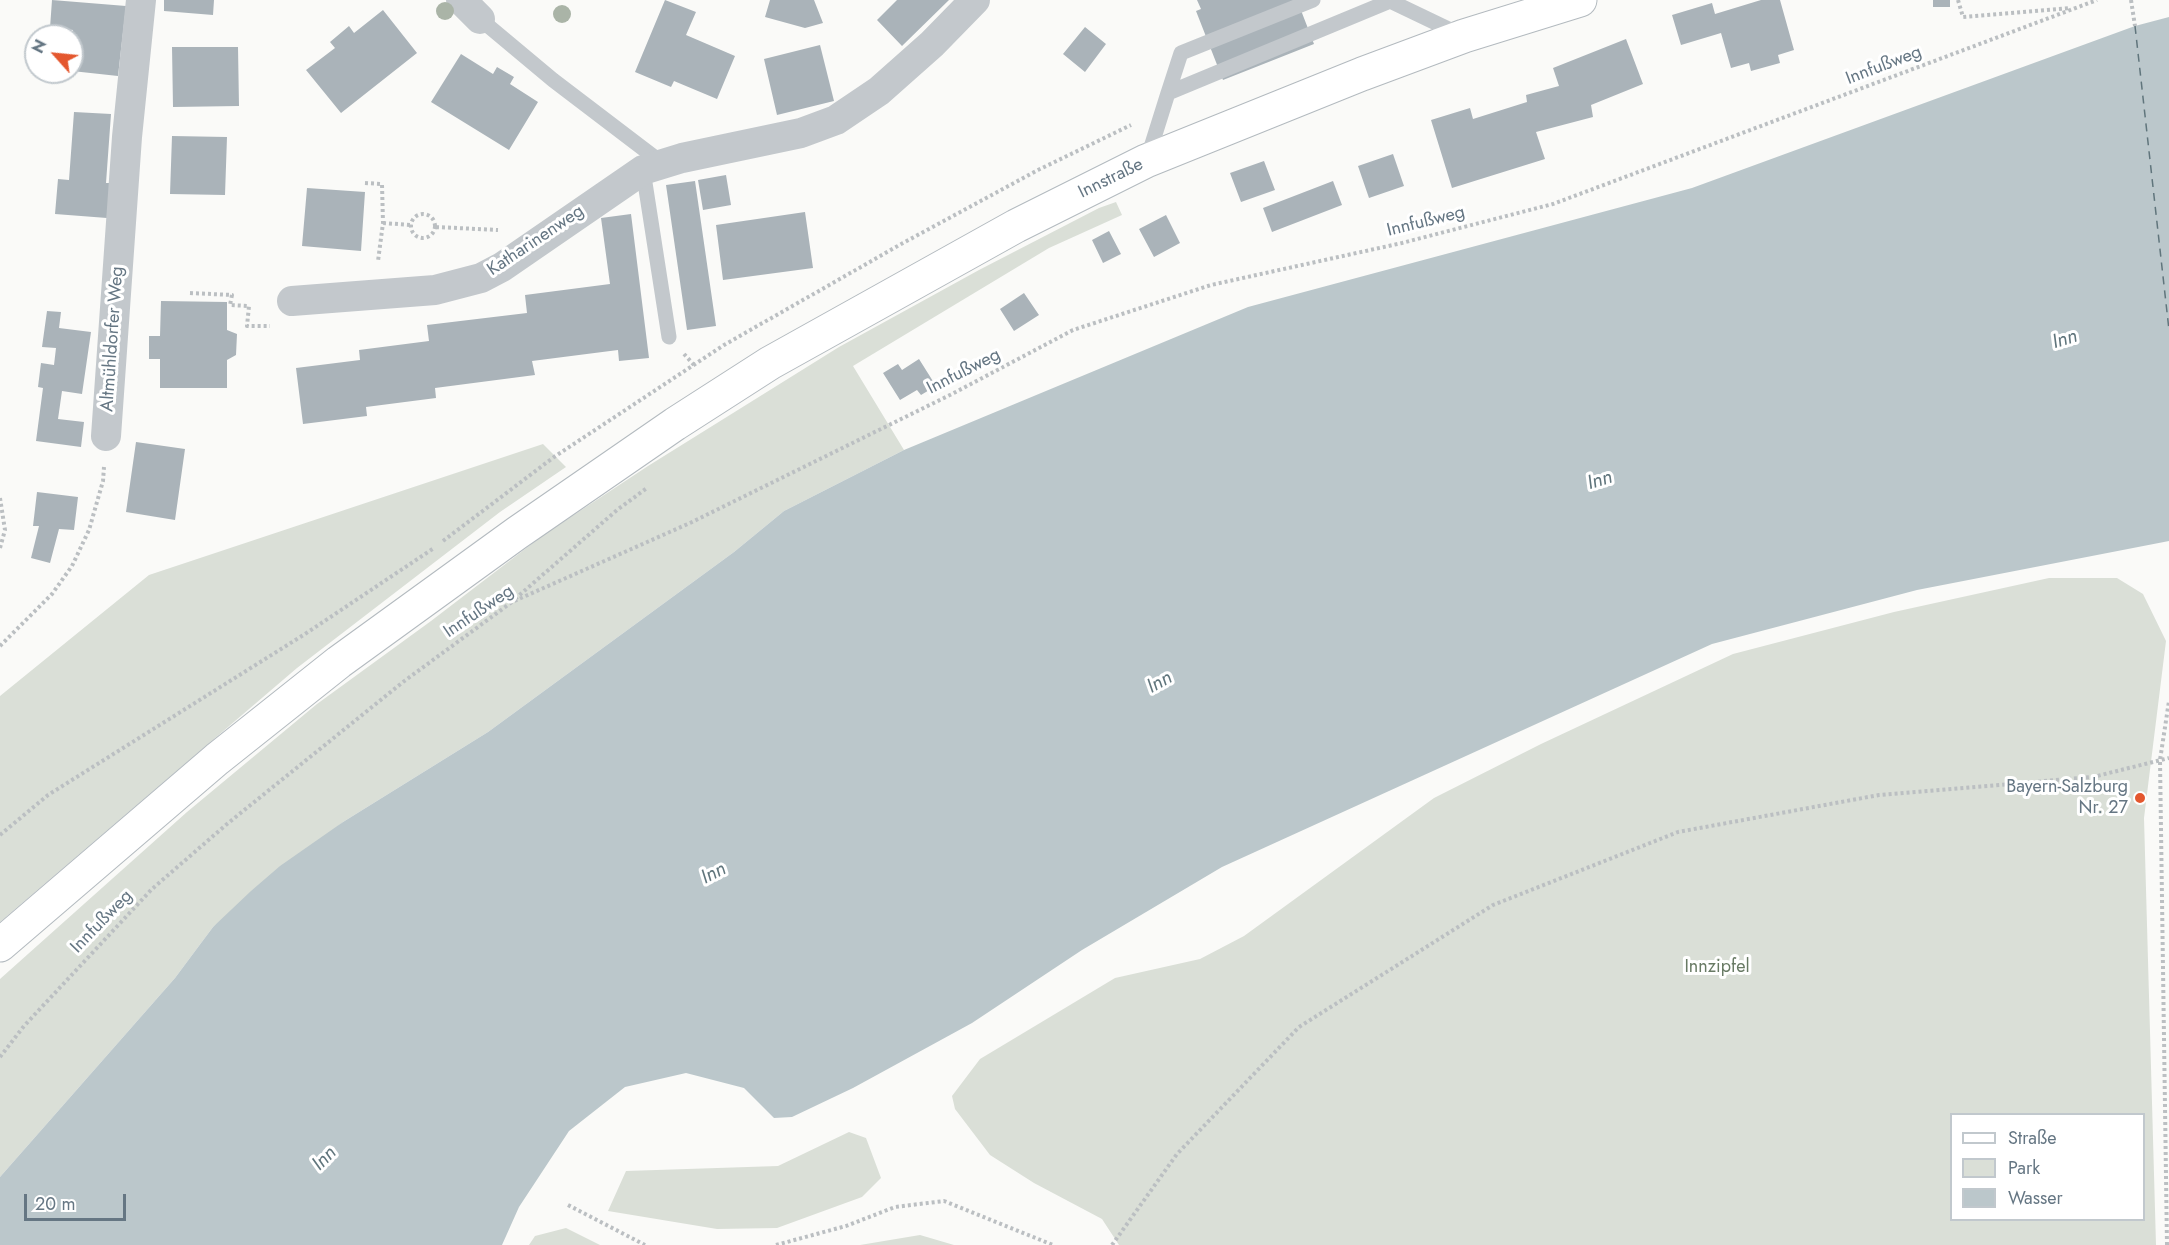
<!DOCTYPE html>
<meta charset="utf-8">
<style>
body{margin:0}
#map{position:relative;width:2169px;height:1245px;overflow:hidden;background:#fafaf8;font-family:Jost,sans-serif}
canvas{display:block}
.legend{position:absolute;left:1950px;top:1113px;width:195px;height:108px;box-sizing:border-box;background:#fff;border:2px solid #c1c8cd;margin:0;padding:8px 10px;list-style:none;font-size:18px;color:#657683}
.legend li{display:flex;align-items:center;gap:12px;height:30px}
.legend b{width:30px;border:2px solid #c1c8cd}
.north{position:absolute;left:24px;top:24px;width:60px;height:60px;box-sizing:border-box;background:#fff;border:2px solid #c1c8cd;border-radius:50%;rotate:297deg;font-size:16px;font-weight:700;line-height:24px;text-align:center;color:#657683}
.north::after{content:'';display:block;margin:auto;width:21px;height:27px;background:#e4572e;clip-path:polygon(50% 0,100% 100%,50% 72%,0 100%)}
.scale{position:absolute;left:24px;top:1194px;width:102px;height:27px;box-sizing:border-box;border:3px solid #657683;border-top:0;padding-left:8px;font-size:18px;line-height:21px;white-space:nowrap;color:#657683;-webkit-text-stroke:4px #fff;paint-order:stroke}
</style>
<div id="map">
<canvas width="2169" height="1245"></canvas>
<ul class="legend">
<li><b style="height:8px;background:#fff"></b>Straße</li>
<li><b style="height:16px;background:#dadfd7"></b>Park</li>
<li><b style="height:16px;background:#bbc7cb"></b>Wasser</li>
</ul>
<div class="north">N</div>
<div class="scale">20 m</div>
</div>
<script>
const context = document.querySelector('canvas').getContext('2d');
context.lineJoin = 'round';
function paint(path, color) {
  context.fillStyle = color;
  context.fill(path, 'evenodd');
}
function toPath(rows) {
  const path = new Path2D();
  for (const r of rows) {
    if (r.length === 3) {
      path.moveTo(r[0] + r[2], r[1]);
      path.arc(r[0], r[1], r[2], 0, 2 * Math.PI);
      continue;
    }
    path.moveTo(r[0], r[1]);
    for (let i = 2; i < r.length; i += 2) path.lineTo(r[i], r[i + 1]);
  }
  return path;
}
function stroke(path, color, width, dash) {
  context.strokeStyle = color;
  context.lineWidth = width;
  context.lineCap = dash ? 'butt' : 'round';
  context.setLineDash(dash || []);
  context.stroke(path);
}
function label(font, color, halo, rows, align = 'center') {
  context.font = font + ' Jost,sans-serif';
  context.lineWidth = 6;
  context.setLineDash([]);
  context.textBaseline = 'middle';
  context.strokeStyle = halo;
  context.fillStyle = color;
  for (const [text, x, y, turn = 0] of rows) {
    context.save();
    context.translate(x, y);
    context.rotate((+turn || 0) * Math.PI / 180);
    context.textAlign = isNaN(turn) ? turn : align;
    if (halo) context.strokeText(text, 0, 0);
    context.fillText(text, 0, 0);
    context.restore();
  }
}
paint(toPath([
 [1116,202,1122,215,1049,248,853,366,904,450,784,511,734,552,488,732,343,822,213,927,175,978,0,1177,0,979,187,812,317,704,431,621,542,536,648,466,839,347,979,270,1099,208],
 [543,444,566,467,500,512,297,668,0,922,0,696,149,575],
 [2049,578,2117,578,2143,594,2166,641,2144,818,2156,1245,1119,1245,1102,1219,1034,1183,990,1155,955,1109,952,1096,980,1059,1115,978,1200,959,1244,936,1434,798,1541,744,1733,654,1894,612],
 [1952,1114,2144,1114,2144,1220,1952,1220],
 [849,1132,866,1138,881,1178,862,1197,777,1228,717,1229,608,1211,626,1171,778,1166],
 [566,1228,600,1245,529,1245,535,1236],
 [920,1235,954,1245,860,1245]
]), '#dadfd7');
paint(toPath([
 [2169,17,2169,541,1917,590,1712,644,1222,867,1082,950,972,1023,853,1088,792,1117,774,1118,744,1088,686,1073,625,1087,569,1131,519,1207,502,1245,0,1245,0,1177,175,978,213,927,251,891,280,866,343,822,488,732,734,552,784,511,904,450,1248,307,1692,188,2135,26]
]), '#bbc7cb');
stroke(toPath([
 [2135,26,2169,330]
]), '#60757c', 1.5, [8, 6]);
paint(toPath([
 [52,0,126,6,118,76,72,71,73,30,50,28],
 [164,0,214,0,213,15,164,11],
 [665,0,696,12,686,35,735,56,717,99,674,81,671,87,635,72],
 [770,0,814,0,823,23,805,28,765,17],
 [897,0,949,0,902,46,877,20],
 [1197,0,1297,0,1314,44,1223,80,1196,11,1201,9],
 [1761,0,1780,0,1794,50,1778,55,1780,63,1751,71,1749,63,1731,68,1721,33,1681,45,1672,15,1712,3,1715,14],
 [1933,0,1950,0,1950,7,1933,7],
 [383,10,417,53,341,113,306,70,335,48,330,42,349,26,354,33],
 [1085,27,1106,44,1085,72,1063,54],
 [1626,39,1643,84,1591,105,1593,117,1536,132,1545,159,1452,188,1431,120,1470,108,1473,119,1527,102,1526,95,1559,86,1553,68],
 [820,45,834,101,777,115,764,59],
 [172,47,238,47,239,106,173,107],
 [461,54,493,74,497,67,514,77,510,84,538,102,509,150,431,102],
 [74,112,111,114,106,183,111,183,107,218,55,214,58,179,69,180],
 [172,136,227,137,225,195,170,194],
 [1393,154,1404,186,1369,198,1358,166],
 [1264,161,1275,190,1241,202,1230,173],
 [726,175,731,205,703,210,698,180],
 [695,181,716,326,687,330,666,185],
 [1333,181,1342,205,1272,232,1263,208],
 [307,188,365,192,361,251,302,246],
 [805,212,813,268,723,280,716,225],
 [631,214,649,358,619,361,618,350,532,361,535,375,435,388,436,398,366,407,367,416,303,424,296,368,360,360,359,350,429,341,427,325,527,313,525,295,610,284,601,218],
 [1166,215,1180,243,1154,257,1139,229],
 [1109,231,1121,254,1103,263,1092,240],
 [1024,293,1039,315,1014,331,1000,309],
 [161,301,227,302,227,330,237,334,236,355,227,360,227,388,160,388,160,359,149,359,149,336,160,336],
 [47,311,61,312,59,328,91,332,82,394,62,391,58,419,84,422,81,447,36,441,43,388,38,387,41,363,54,365,56,348,42,347],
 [919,359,936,386,921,395,917,390,900,400,883,373,898,364,902,370],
 [136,442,185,449,175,520,126,512],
 [37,492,78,497,74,530,59,529,50,563,31,558,39,526,33,526]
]), '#aab3b9');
const secondary = toPath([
 [0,945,217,759,339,662,517,533,675,424,770,363,1016,226,1146,161,1362,74,1464,36,1580,0]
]);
stroke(secondary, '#b3babf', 35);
stroke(toPath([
 [1958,0,1963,17,2070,8],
 [2131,0,2135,26],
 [365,183,382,184,383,223,378,261],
 [423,226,12],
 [383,223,411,225],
 [436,227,498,230],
 [190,293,232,295,230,305,249,306,247,326,270,326],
 [684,354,694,365],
 [0,498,5,530,0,548],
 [443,541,554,457,724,345,903,243,1038,170,1131,125],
 [515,599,617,510,647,488],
 [0,646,52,594,72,566,89,530,103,481,104,467],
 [0,835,48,795,305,634,434,548],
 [0,1057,24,1026,152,889,227,824,403,682,512,602,690,523,952,394,1073,330,1211,285,1402,243,1553,204,2097,0],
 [568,1205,645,1245],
 [776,1245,846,1226,895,1207,944,1201,1053,1245],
 [1112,1245,1177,1154,1299,1027,1493,905,1678,832,1879,795,2093,777,2169,758],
 [2167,1245,2160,760,2169,701]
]), '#bbbfc2', 4, [3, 3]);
stroke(toPath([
 [480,19,553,80,662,163],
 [1168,93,1181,53,1313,0],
 [1147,160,1168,93,1390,1,1461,35],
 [643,170,669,337]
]), '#c3c8cc', 15);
stroke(toPath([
 [461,0,480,19],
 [292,301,435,290,481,278,502,267,643,170,682,158,801,133,836,120,879,91,932,44,975,0],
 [106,436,127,137,141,0]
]), '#c3c8cc', 30);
stroke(secondary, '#fff', 33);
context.fillStyle = '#aab4a7';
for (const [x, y] of [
 [445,11],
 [562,14]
]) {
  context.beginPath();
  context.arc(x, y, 9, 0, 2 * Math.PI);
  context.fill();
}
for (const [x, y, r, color] of [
 [2140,798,6,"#e4572e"]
]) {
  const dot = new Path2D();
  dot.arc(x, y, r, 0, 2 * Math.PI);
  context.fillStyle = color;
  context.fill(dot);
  stroke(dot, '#fff', 2);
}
label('18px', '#657683', '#fff', [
 ["Innfußweg",1884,66,-21],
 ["Innstraße",1111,179,-26],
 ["Innfußweg",1426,222,-14],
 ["Katharinenweg",536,241,-34],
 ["Altmühldorfer Weg",113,339,-86],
 ["Innfußweg",964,372,-27],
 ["Innfußweg",479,612,-34],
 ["Innfußweg",102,922,-46]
]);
label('18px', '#657683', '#fff', [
 ["Bayern-Salzburg",2128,788],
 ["Nr. 27",2128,809]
], 'right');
label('18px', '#687a64', '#fff', [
 ["Innzipfel",1717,968]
]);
label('italic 20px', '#60757c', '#fff', [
 ["Inn",2065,340,-17],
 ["Inn",1600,481,-17],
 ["Inn",1160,683,-29],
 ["Inn",714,874,-27],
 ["Inn",325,1159,-45]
]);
</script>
